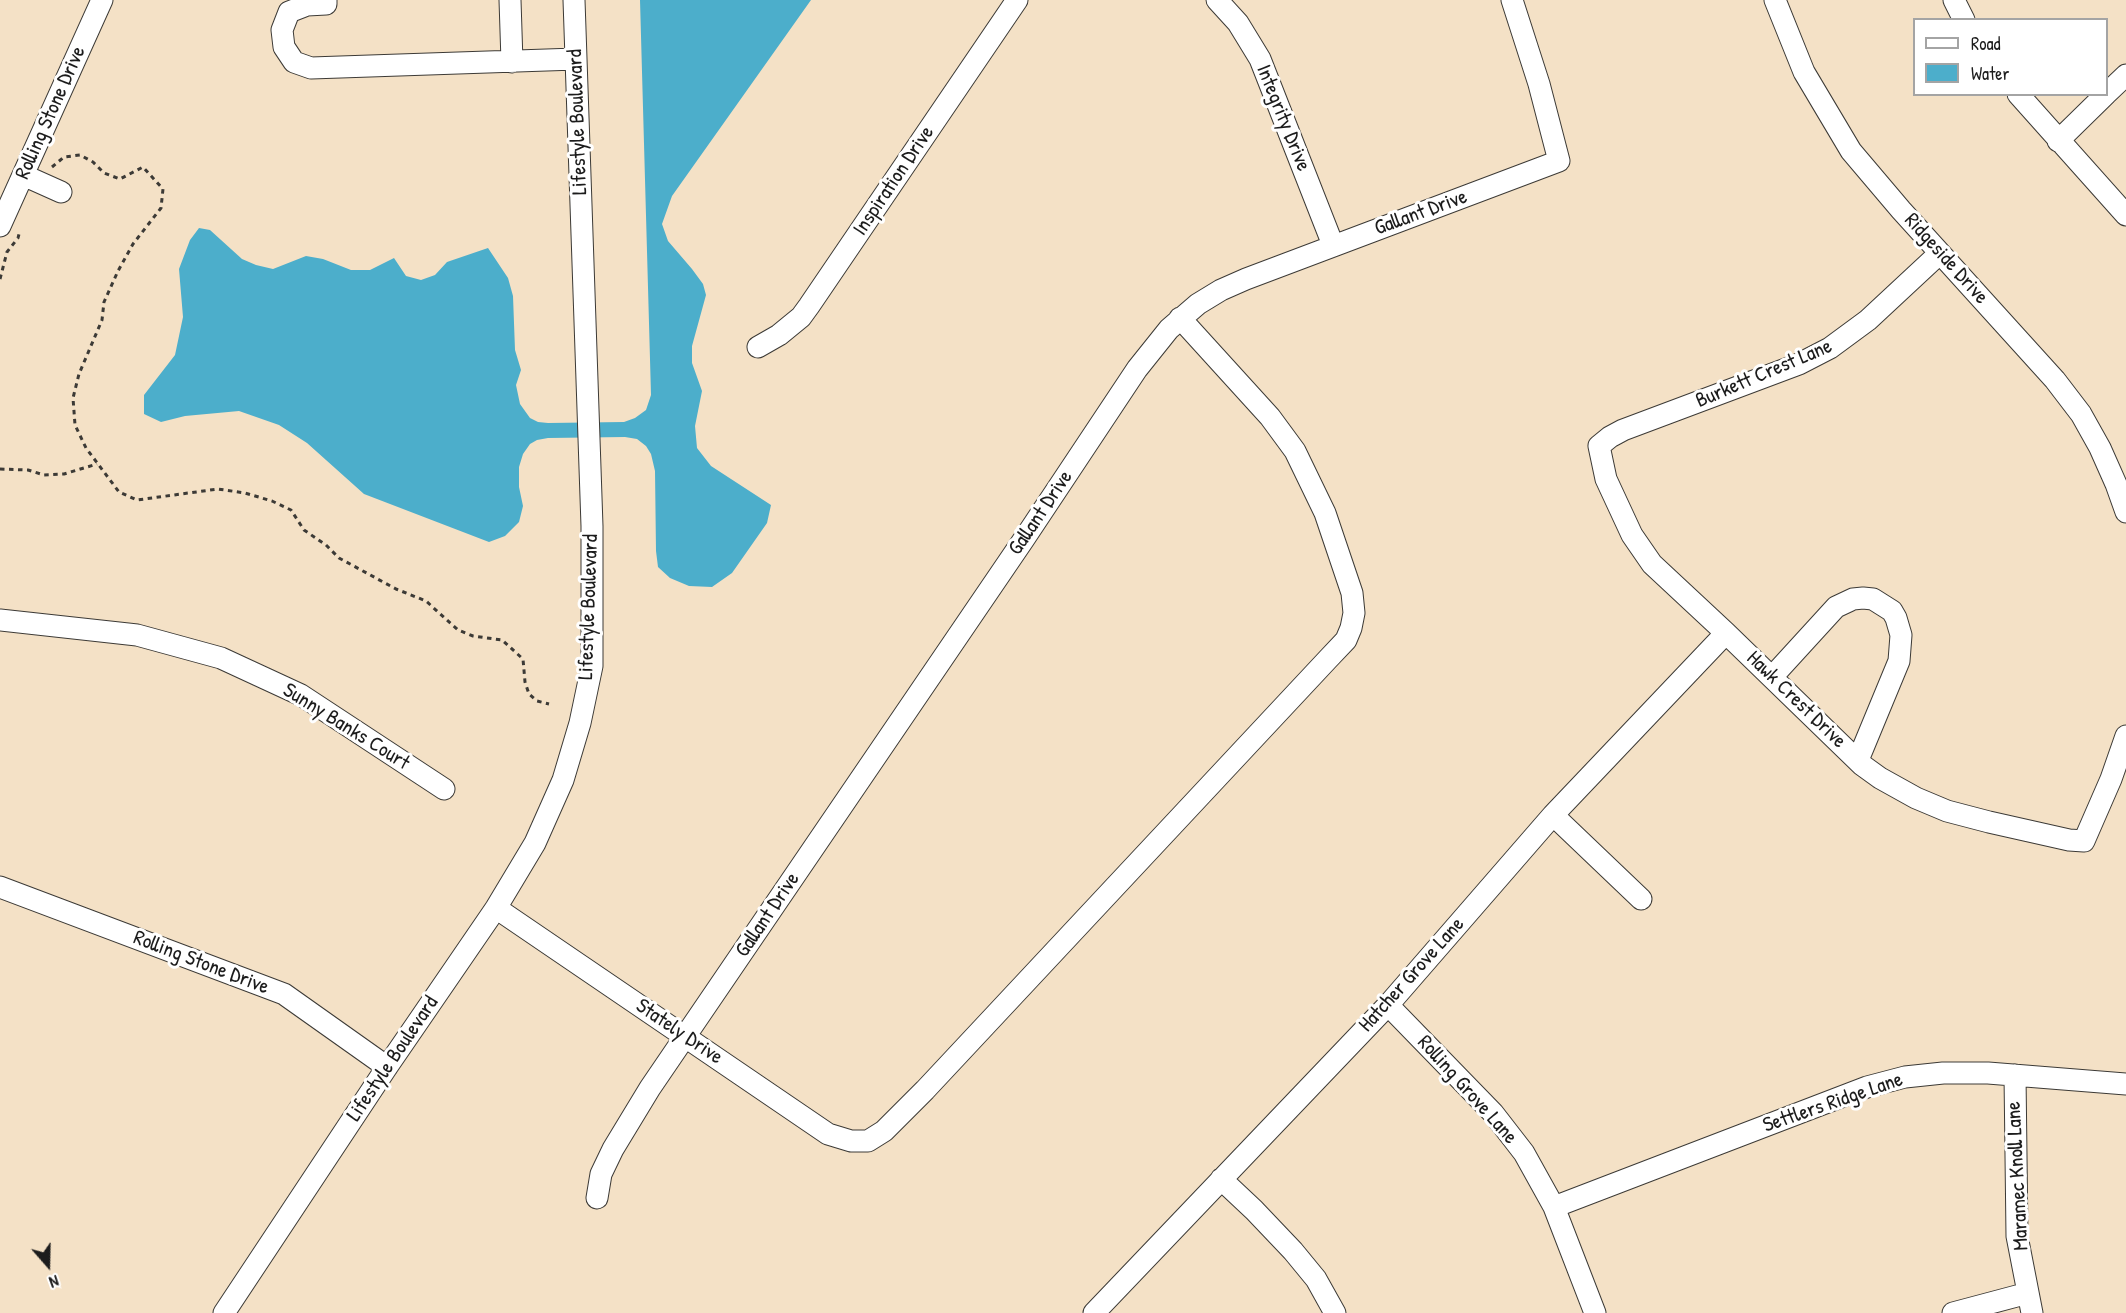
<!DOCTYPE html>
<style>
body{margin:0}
#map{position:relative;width:2126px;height:1313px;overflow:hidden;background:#f4e1c6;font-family:"Patrick Hand",sans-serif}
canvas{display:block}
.legend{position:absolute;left:1913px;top:18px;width:195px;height:78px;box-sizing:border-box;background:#fff;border:2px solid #a4a4a4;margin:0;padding:8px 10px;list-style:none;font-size:18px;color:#1c1c1c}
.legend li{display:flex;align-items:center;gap:12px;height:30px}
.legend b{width:30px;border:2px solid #a4a4a4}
.north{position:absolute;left:18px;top:1235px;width:60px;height:60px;-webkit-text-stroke:4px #fff;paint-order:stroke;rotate:160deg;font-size:16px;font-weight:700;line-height:24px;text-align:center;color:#1c1c1c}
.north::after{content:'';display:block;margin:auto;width:21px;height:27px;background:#1c1c1c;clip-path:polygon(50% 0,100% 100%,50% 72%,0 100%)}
</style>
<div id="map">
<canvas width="2126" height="1313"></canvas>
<ul class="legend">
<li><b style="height:8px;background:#fff"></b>Road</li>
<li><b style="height:16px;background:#4caecb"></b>Water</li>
</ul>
<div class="north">N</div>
</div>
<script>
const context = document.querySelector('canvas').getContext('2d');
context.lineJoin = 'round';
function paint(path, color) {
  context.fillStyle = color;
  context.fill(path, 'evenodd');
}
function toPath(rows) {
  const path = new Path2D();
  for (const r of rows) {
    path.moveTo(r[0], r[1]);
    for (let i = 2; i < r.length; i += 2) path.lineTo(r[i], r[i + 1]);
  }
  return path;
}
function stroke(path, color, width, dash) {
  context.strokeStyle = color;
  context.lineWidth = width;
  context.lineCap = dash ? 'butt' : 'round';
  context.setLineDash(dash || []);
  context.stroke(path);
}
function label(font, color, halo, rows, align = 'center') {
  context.font = font + ' "Patrick Hand",sans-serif';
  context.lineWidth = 6;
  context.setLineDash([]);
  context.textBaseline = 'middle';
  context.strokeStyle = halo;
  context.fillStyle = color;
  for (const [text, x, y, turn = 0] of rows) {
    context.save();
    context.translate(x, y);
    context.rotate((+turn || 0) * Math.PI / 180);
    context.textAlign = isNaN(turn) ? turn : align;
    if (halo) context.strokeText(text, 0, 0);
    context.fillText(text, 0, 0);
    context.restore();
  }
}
paint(toPath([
 [640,0,811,0,672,196,662,224,668,241,692,269,703,284,706,295,692,346,692,363,702,391,695,426,697,448,711,466,771,505,767,523,732,573,712,587,689,586,670,578,658,567,656,551,655,471,651,454,646,446,637,439,625,437,548,438,537,440,530,444,523,454,519,467,519,487,523,506,519,522,505,536,489,542,364,494,307,443,279,425,239,411,185,416,161,422,144,414,144,395,175,355,183,317,179,269,190,240,199,228,210,230,242,259,256,265,273,269,306,256,323,259,351,270,370,270,394,258,406,276,421,280,435,275,447,262,488,248,508,278,513,296,515,350,521,370,516,385,520,404,530,418,538,422,548,423,624,422,635,418,646,410,651,395]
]), '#4caecb');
const minor = toPath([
 [326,0,326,4,307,5,289,12,282,30,284,47,294,62,311,68,576,59],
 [510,0,512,62],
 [1217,0,1238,23,1260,59,1333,245],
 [1775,0,1804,72,1851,151,1901,210,2055,380,2081,414,2100,448,2116,484,2126,512],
 [1954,0,1964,20],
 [2018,94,2126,215],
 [2106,94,2126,75],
 [2058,141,2106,94],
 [23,175,61,192],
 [0,226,102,0],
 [1940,253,1868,320,1830,348,1799,364,1623,430,1610,437,1599,446,1606,479,1632,535,1652,564,1726,633,1862,765,1880,778,1916,798,1947,811,1989,822,2069,840,2084,841,2111,779,2126,736],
 [758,347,779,335,801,317,809,306,1017,0],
 [0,620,137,635,221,658,301,695,444,789],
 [1772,677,1836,607,1853,599,1863,598,1873,599,1892,611,1896,618,1901,635,1899,661,1858,760],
 [1553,815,1641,899],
 [0,887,284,994,387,1067],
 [496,908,828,1134,851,1141,868,1141,884,1131,925,1090,1328,659,1346,640,1351,628,1354,613,1352,593,1325,513,1295,451,1270,417,1180,318],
 [1388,1005,1493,1113,1524,1153,1554,1207,1595,1313],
 [2015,1075,2017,1236,2032,1313],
 [1221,1179,1254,1210,1293,1251,1316,1279,1335,1313],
 [597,1198,601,1174,613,1149,650,1088,1024,539,1137,369,1169,329,1198,304,1221,290,1246,279,1559,161,1539,84,1512,0],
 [1554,1207,1867,1087,1905,1077,1943,1073,1988,1073,2126,1084],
 [224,1313,387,1067,496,908,535,843,563,780,580,723,592,666,592,526,574,0],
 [1094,1313,1388,1005,1553,815,1726,633],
 [1953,1313,2028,1293]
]);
stroke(minor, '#3c3a36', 23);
stroke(toPath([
 [52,167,64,157,80,155,93,162,104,173,120,179,143,167,163,189,161,208,133,244,118,271,104,302,102,320,79,374,73,398,75,425,86,448,119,492,137,500,218,489,245,493,272,501,291,510,304,530,326,545,339,558,396,589,426,601,458,630,473,636,502,640,523,659,525,682,529,694,537,701,549,704],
 [0,279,7,252,18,238,19,234],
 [0,469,28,470,44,475,64,474,97,464]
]), '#3c3a36', 3, [4.5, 4.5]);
stroke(minor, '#fff', 21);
label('21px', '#1c1c1c', '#fff', [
 ["Rolling Stone Drive",51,113,-66],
 ["Integrity Drive",1283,118,68],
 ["Lifestyle Boulevard",578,122,-92],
 ["Inspiration Drive",894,181,-56],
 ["Gallant Drive",1421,213,-20],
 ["Ridgeside Drive",1946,259,48],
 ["Burkett Crest Lane",1764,374,-23],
 ["Gallant Drive",1041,513,-56],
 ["Lifestyle Boulevard",589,607,-88],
 ["Hawk Crest Drive",1796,700,44],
 ["Sunny Banks Court",346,727,32],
 ["Gallant Drive",768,915,-56],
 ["Rolling Stone Drive",201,963,21],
 ["Hatcher Grove Lane",1412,975,-48],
 ["Stately Drive",679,1032,34],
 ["Lifestyle Boulevard",393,1059,-56],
 ["Rolling Grove Lane",1467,1090,48],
 ["Settlers Ridge Lane",1833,1103,-19],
 ["Maramec Knoll Lane",2018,1176,-93]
]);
</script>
